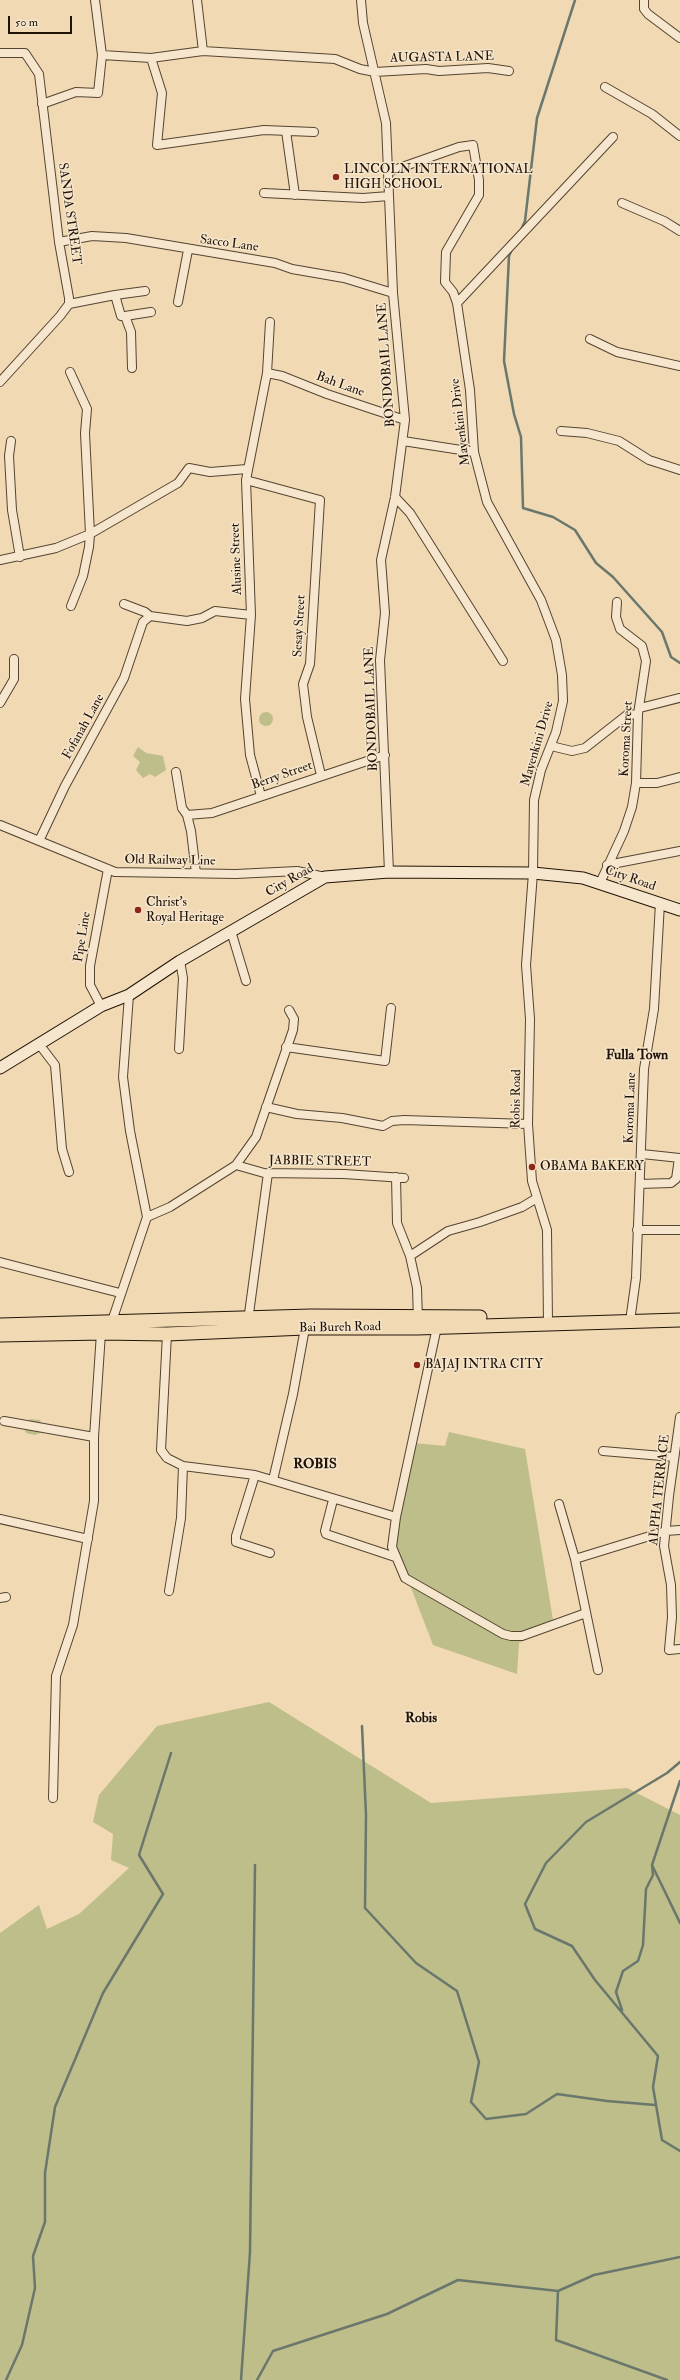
<!DOCTYPE html>
<style>
body{margin:0}
#map{position:relative;width:680px;height:2380px;overflow:hidden;background:#f1d9b3;font-family:"IM FELL Double Pica",serif}
canvas{display:block}
.scale{position:absolute;left:8px;top:16px;width:64px;height:18px;box-sizing:border-box;border:2px solid #201305;border-top:0;padding-left:5px;font-size:12px;line-height:14px;white-space:nowrap;color:#201305;-webkit-text-stroke:3px #f6e6ce;paint-order:stroke}
</style>
<div id="map">
<canvas width="680" height="2380"></canvas>
<div class="scale">50 m</div>
</div>
<script>
const context = document.querySelector('canvas').getContext('2d');
context.lineJoin = 'round';
function paint(path, color) {
  context.fillStyle = color;
  context.fill(path, 'evenodd');
}
function toPath(rows) {
  const path = new Path2D();
  for (const r of rows) {
    if (r.length === 3) {
      path.moveTo(r[0] + r[2], r[1]);
      path.arc(r[0], r[1], r[2], 0, 2 * Math.PI);
      continue;
    }
    path.moveTo(r[0], r[1]);
    for (let i = 2; i < r.length; i += 2) path.lineTo(r[i], r[i + 1]);
  }
  return path;
}
function stroke(path, color, width, dash) {
  context.strokeStyle = color;
  context.lineWidth = width;
  context.lineCap = dash ? 'butt' : 'round';
  context.setLineDash(dash || []);
  context.stroke(path);
}
function label(font, color, halo, rows, align = 'center') {
  context.font = font + ' "IM FELL Double Pica",serif';
  context.lineWidth = 3;
  context.setLineDash([]);
  context.textBaseline = 'middle';
  context.strokeStyle = halo;
  context.fillStyle = color;
  for (const [text, x, y, turn = 0] of rows) {
    context.save();
    context.translate(x, y);
    context.rotate((+turn || 0) * Math.PI / 180);
    context.textAlign = isNaN(turn) ? turn : align;
    if (halo) context.strokeText(text, 0, 0);
    context.fillText(text, 0, 0);
    context.restore();
  }
}
paint(toPath([
 [266,719,7],
 [138,747,146,753,163,756,166,770,155,777,150,774,143,778,136,770,140,762,133,756],
 [30,1419,40,1420,45,1431,35,1435,26,1433,24,1428],
 [449,1432,525,1449,554,1626,519,1643,517,1674,433,1645,395,1546,414,1443,445,1446],
 [269,1702,431,1803,627,1788,680,1815,680,2380,0,2380,0,1933,39,1905,47,1929,79,1914,129,1868,111,1860,113,1834,93,1822,99,1795,157,1726]
]), '#bebe8a');
stroke(toPath([
 [520,232,525,221,537,118,575,0],
 [513,247,509,256,504,361,514,414,521,437,523,508,553,517,575,530,596,563,613,577,662,632,671,657,680,663],
 [362,1726,366,1815,365,1908,416,1963,457,1991,479,2062,471,2102,486,2119,526,2114,557,2094,607,2101,655,2105],
 [680,1762,667,1773,586,1822,546,1863,525,1904,535,1929,572,1946,595,1980,658,2056,653,2087,662,2140,680,2151],
 [680,1781,652,1865,680,1923],
 [622,2010,616,1992,623,1971,638,1961,643,1945,646,1889,653,1875,652,1865],
 [6,2380,22,2345,35,2288,33,2256,45,2222,45,2173,55,2107,103,1993,163,1894,139,1855,171,1753],
 [241,2380,250,2252,255,1865],
 [257,2380,273,2351,387,2314,458,2280,558,2291],
 [667,2380,556,2340,558,2291,594,2275,680,2257]
]), '#6a776c', 2.5);
const minor = toPath([
 [197,0,203,51],
 [361,0,363,23,386,123,393,293,405,420,395,497,381,560,385,613,380,660,389,872],
 [644,0,644,9,648,14,680,38],
 [0,53,25,53,39,74,59,242,69,298,69,304,60,316,0,382],
 [102,55,151,58,203,51,335,59,360,69,375,72,426,69,439,71,488,68,509,71],
 [151,58,162,93,157,145,264,130,314,132],
 [605,87,652,114,680,136],
 [42,104,76,92,98,93,102,55,95,0],
 [286,131,295,195],
 [388,172,459,147,473,145,479,180,479,195,446,252,445,282,453,292,457,303,470,390,474,452,487,502,541,600,556,640,562,675,563,701,556,732,541,770,534,800,533,873,526,965,530,1019,528,1124,532,1181,547,1230,548,1324],
 [264,193,363,198,389,196],
 [622,203,664,221,680,231],
 [59,242,92,236,126,238,275,263,292,269,344,278,393,293],
 [115,295,145,291],
 [178,302,188,250],
 [457,303,613,137],
 [69,304,115,295,121,316,125,316,131,332,132,368],
 [125,316,151,312],
 [590,339,617,352,680,366],
 [70,372,87,409,85,433,90,534,89,547,83,576,71,606],
 [267,373,282,376,327,394,405,420],
 [561,431,587,433,619,441,649,460,680,470],
 [11,441,9,456,12,510,20,557],
 [403,441,474,452],
 [246,480,320,500,310,664,303,684,307,717,321,775],
 [395,497,410,513,503,661],
 [0,560,56,548,90,534,178,483,189,468,210,472,247,469],
 [124,604,145,612,150,616],
 [0,703,14,679,14,659],
 [640,708,679,698],
 [551,746,572,751,585,748,627,715,638,714],
 [176,772,182,808,187,815,191,831,196,873],
 [636,783,657,783,680,777],
 [261,796,250,755,245,699,251,615,246,480,267,373,270,322],
 [187,815,212,813,385,755],
 [0,825,115,872,236,874,297,871,325,877],
 [39,841,65,786,124,678,143,622,150,616,187,621,202,618,215,611,251,615],
 [607,865,680,851],
 [600,883,624,831,632,807,636,783,638,714,646,661,642,646,620,629,616,617,617,602],
 [231,931,246,981],
 [129,995,123,1077,130,1131,147,1217],
 [101,1006,90,985,90,966,108,869],
 [39,1044,55,1065,62,1149,69,1172],
 [286,1047,385,1061,391,1008],
 [179,1049,183,978,180,961],
 [266,1107,297,1114,342,1118,383,1126,392,1121,404,1120,528,1124],
 [642,1154,680,1158],
 [236,1165,264,1173,344,1174,404,1178],
 [396,1177,397,1223,410,1256,417,1288,418,1321],
 [640,1184,671,1183,676,1179,679,1158],
 [637,1230,680,1230],
 [410,1256,448,1231,480,1222,522,1207,537,1198],
 [0,1262,120,1293],
 [631,1314,636,1278,644,1069,654,1009,660,903],
 [112,1321,147,1217,170,1207,236,1165,256,1137,293,1030,294,1019,289,1010],
 [248,1321,268,1173],
 [437,1327,396,1517,392,1547,405,1578,503,1634,511,1636,522,1636,586,1613],
 [167,1334,161,1450,167,1458,183,1466,255,1475,396,1517],
 [680,1417,669,1496,664,1546,671,1585,672,1617,669,1650,680,1649],
 [4,1421,94,1437],
 [603,1451,674,1457],
 [255,1475,236,1536,236,1542,270,1553],
 [273,1480,293,1394,305,1328],
 [333,1500,325,1531,326,1534,395,1557],
 [559,1504,575,1559],
 [0,1519,88,1539],
 [169,1591,181,1518,183,1466],
 [0,1598,6,1597],
 [598,1670,575,1559,666,1531,680,1530],
 [53,1798,56,1676,73,1625,94,1501,94,1437,101,1333]
]);
const secondary = toPath([
 [0,1068,101,1006,129,995,180,961,325,877,389,872,533,873,583,878,680,910]
]);
const trunk = toPath([
 [0,1325,311,1316,480,1317],
 [0,1335,101,1333,167,1334,305,1328,417,1328,680,1320]
]);
stroke(minor, '#544430', 10);
stroke(secondary, '#201305', 13);
stroke(trunk, '#201305', 15);
stroke(minor, '#f6e6ce', 8);
stroke(secondary, '#f6e6ce', 11);
stroke(trunk, '#f1d9b3', 13);
for (const [x, y, r, color] of [
 [336,177,4,"#8f2418"],
 [138,910,4,"#8f2418"],
 [532,1167,4,"#8f2418"],
 [417,1365,4,"#8f2418"]
]) {
  const dot = new Path2D();
  dot.arc(x, y, r, 0, 2 * Math.PI);
  context.fillStyle = color;
  context.fill(dot);
  stroke(dot, '#f6e6ce', 1.5);
}
label('13px', '#201305', '#f6e6ce', [
 ["AUGASTA LANE",442,58,-1],
 ["SANDA STREET",69,214,82],
 ["Sacco Lane",229,244,8],
 ["BONDOBAIL LANE",387,365,-94],
 ["Bah Lane",340,385,20],
 ["Mayenkini Drive",461,422,-97],
 ["Alusine Street",237,559,-92],
 ["Sesay Street",300,626,-87],
 ["BONDOBAIL LANE",372,709,-92],
 ["Fofanah Lane",84,727,-61],
 ["Koroma Street",627,739,-87],
 ["Mayenkini Drive",538,744,-74],
 ["Berry Street",282,776,-19],
 ["Old Railway Line",170,861,1],
 ["City Road",630,879,19],
 ["City Road",290,881,-30],
 ["Pipe Line",83,937,-81],
 ["Robis Road",517,1099,-89],
 ["Koroma Lane",631,1108,-88],
 ["JABBIE STREET",320,1162,1],
 ["Bai Bureh Road",340,1328,-1],
 ["ALPHA TERRACE",660,1490,-84]
]);
label('13px', '#201305', '#f6e6ce', [
 ["LINCOLN INTERNATIONAL",344,170],
 ["HIGH SCHOOL",344,185],
 ["Christ's",146,903],
 ["Royal Heritage",146,918],
 ["OBAMA BAKERY",540,1167],
 ["BAJAJ INTRA CITY",425,1365]
], 'left');
label('bold 14px', '#201305', '#f6e6ce', [
 ["Fulla Town",637,1056],
 ["ROBIS",315,1465],
 ["Robis",421,1719]
]);
</script>
